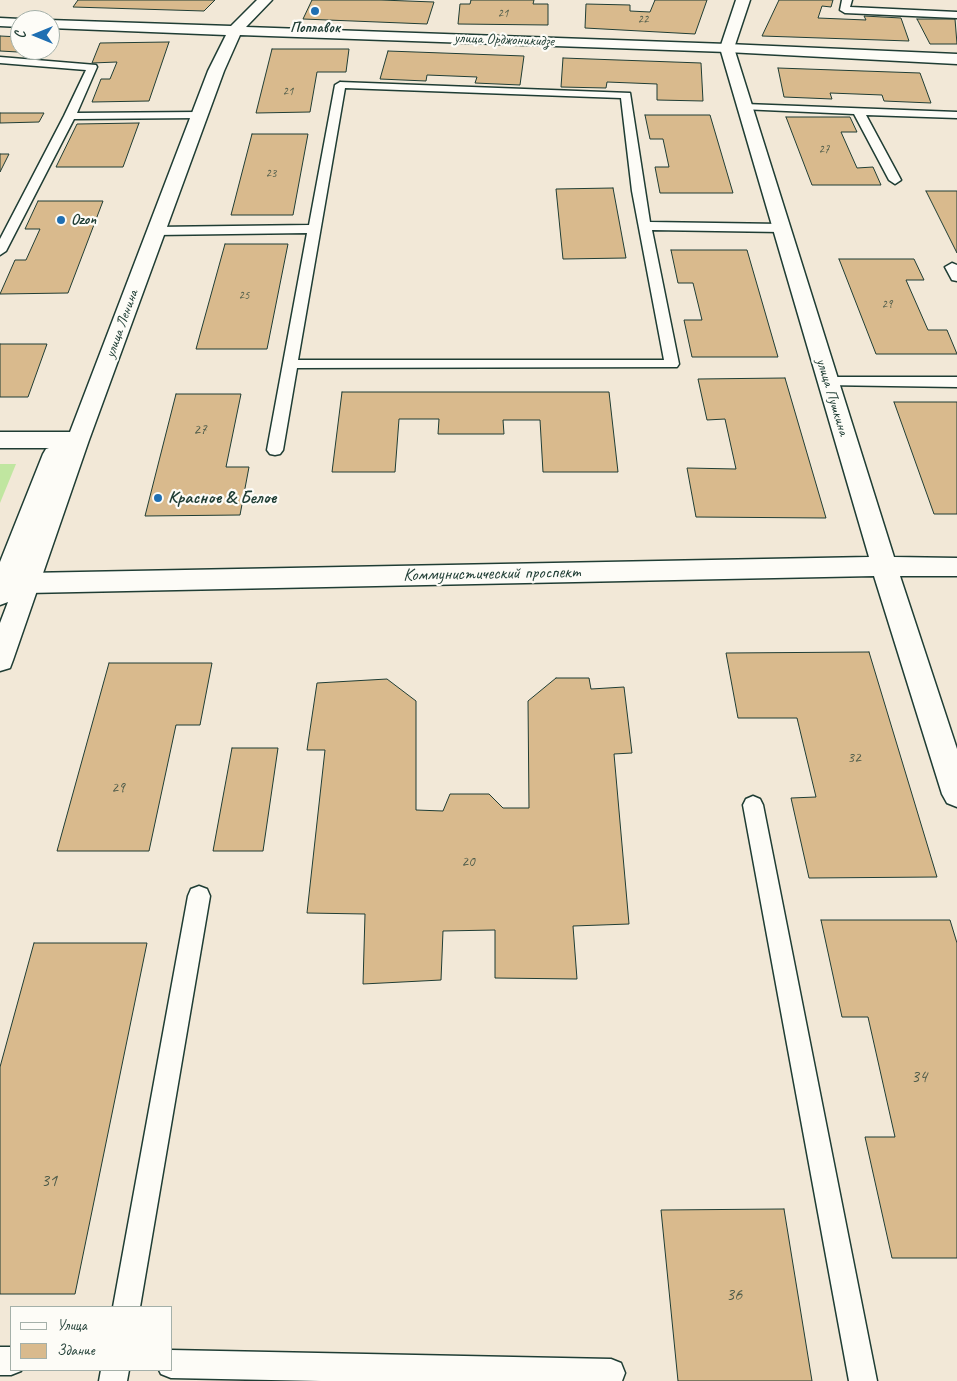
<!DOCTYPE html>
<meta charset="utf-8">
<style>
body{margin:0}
#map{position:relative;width:957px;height:1381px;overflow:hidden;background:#f2e8d7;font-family:Caveat,sans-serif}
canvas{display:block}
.legend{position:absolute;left:10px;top:1306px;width:162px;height:65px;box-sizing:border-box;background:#fdfcf7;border:1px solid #a4b0a9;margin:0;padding:6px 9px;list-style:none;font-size:15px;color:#1f3d34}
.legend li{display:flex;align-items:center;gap:10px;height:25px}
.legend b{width:25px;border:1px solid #a4b0a9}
.north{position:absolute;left:10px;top:10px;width:50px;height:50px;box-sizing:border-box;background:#fdfcf7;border:1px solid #a4b0a9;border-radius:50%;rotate:270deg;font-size:14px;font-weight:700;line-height:20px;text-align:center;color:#1f3d34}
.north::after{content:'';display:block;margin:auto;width:18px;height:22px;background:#1f6fb2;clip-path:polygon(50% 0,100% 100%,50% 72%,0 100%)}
</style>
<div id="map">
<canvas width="957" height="1381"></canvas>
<ul class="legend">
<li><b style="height:6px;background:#fdfcf7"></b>Улица</li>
<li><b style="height:14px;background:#d9ba8d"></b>Здание</li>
</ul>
<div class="north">С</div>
</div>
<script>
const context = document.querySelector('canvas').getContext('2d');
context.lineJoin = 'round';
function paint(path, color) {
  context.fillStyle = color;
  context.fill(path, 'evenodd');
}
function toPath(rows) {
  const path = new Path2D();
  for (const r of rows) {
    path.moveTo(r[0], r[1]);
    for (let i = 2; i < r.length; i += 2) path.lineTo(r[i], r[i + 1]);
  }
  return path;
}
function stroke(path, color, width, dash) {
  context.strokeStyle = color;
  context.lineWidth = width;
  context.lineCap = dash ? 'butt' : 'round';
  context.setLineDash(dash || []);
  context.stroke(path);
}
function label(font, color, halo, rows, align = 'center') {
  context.font = font + ' Caveat,sans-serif';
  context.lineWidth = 4.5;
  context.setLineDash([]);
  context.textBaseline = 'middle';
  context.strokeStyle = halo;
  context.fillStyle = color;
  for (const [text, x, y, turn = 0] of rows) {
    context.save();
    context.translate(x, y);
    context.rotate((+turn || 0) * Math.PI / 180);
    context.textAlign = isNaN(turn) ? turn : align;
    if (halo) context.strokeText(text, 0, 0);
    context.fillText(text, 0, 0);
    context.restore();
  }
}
paint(toPath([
 [0,464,16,464,0,503]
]), '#c0e6a0');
const building = toPath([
 [78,0,215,0,204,11,73,7,78,0],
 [312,0,381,0,434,2,427,24,303,19,312,0],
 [471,0,534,0,533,4,548,4,548,25,458,24,460,4,470,4,471,0],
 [655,0,707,0,695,34,585,28,586,4,630,5,630,11,650,12,655,0],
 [779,0,833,0,831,7,822,6,818,18,866,20,864,16,901,18,909,41,762,36,779,0],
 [917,19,955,19,957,44,930,44,917,19],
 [0,36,20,37,20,50,38,50,36,53,0,51,0,36],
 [169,42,149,101,92,102,101,79,110,79,117,62,92,63,100,43,169,42],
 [272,49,349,49,346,72,317,72,310,112,256,113,272,49],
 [388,51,524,56,520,85,475,83,477,77,427,75,426,81,380,79,388,51],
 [563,58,701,63,703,101,657,100,657,84,607,82,606,88,561,87,563,58],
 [778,68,920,73,931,103,884,101,882,95,830,93,832,99,784,97,778,68],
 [0,113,44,113,39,122,0,123,0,113],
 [645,115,710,115,733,193,660,193,655,167,669,167,663,139,650,139,645,115],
 [786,117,850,117,857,132,841,132,857,168,873,167,881,185,812,185,786,117],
 [139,123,123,167,56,167,77,124,139,123],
 [252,134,308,134,293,215,231,215,252,134],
 [0,154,9,154,0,172,0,154],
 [613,188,626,258,563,259,556,189,613,188],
 [926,191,957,191,957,253,926,191],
 [38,201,103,201,68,293,0,294,15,260,26,260,40,229,25,229,38,201],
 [225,244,288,244,267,349,196,349,225,244],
 [671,250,747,250,778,357,692,357,684,320,702,320,693,283,678,283,671,250],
 [839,259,914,259,924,280,906,280,928,330,947,330,957,354,876,354,839,259],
 [0,344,47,344,28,397,0,397,0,344],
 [785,378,826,518,696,517,687,468,736,469,725,419,707,420,698,379,785,378],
 [342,392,609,392,618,472,543,472,540,420,503,420,504,434,438,434,439,419,399,419,395,472,332,472,342,392],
 [176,394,241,394,226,467,249,467,240,515,145,516,176,394],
 [894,402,957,402,957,514,934,514,894,402],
 [869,652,937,877,809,878,791,798,816,797,797,718,738,718,726,653,869,652],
 [109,663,212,663,200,725,176,725,149,851,57,851,109,663],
 [556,678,589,678,591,689,624,687,632,753,614,754,629,924,573,926,577,979,495,978,495,930,443,931,441,980,363,984,365,914,307,913,325,750,307,750,317,683,387,679,416,701,416,810,443,811,450,794,489,794,503,808,529,808,528,701,556,678],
 [232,748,278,748,263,851,213,851,232,748],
 [821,920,950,920,957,943,957,1258,892,1258,865,1137,895,1137,868,1017,842,1017,821,920],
 [34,943,147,943,75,1294,0,1294,0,1067,34,943],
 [784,1209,812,1381,678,1381,661,1210,784,1209]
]);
paint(building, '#d9ba8d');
stroke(building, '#1f3d34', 1);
const lane = toPath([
 [842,0,852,0,850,7,957,12,957,18,845,13,840,10,842,0],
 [0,57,96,65,97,67,77,113,199,112,204,115,199,118,74,119,6,251,0,255,0,239,64,116,86,70,0,63,0,57],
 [340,82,630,93,650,222,781,224,787,228,781,232,652,230,679,364,677,367,297,368,283,450,280,454,275,455,270,454,267,450,307,233,156,235,150,231,156,227,309,225,335,85,340,82],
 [345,88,621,98,632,191,664,360,298,360,345,88],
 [745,104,957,112,957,118,866,115,901,180,895,184,889,180,854,114,741,109,740,107,741,105,745,104],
 [952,263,957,265,957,281,952,280,945,267,952,263],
 [828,377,957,377,957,387,823,385,821,382,823,379,828,377],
 [753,796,760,799,763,805,877,1381,849,1381,743,805,746,799,753,796],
 [199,886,207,889,210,896,140,1307,113,1307,188,896,191,889,199,886],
 [0,1347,11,1347,11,1370,21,1371,11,1375,0,1375,0,1347],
 [171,1350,611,1359,621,1363,625,1373,622,1381,321,1381,171,1378,161,1374,159,1370,171,1370,171,1350],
 [101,1370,129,1370,127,1381,99,1381,101,1370]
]);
const street = toPath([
 [736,0,750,0,734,48,894,557,957,558,957,576,900,576,957,749,957,807,947,803,942,794,874,576,27,593,18,590,14,583,18,576,27,573,869,557,720,48,736,0]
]);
const secondary = toPath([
 [257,0,272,0,246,27,727,44,957,54,957,64,727,52,240,35,224,71,89,440,13,660,10,668,0,671,0,623,8,602,0,605,0,562,43,454,46,449,49,448,0,448,0,432,70,432,208,71,226,35,50,28,49,20,231,26,257,0],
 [0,18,20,19,25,20,20,20,20,27,0,26,0,18]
]);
stroke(lane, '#1f3d34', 3);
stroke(street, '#1f3d34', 3);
stroke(secondary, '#1f3d34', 3);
paint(lane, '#fdfcf7');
paint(street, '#fdfcf7');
paint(secondary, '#fdfcf7');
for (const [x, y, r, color] of [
 [315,11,5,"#1f6fb2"],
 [61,220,5,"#1f6fb2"],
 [158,498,5,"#1f6fb2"]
]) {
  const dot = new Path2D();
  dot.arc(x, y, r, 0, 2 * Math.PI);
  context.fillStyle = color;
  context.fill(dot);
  stroke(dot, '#fdfcf7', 2);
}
label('12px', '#4e5c4a', null, [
 ["21",503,14],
 ["22",643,20],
 ["21",288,92],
 ["27",824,150],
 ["23",271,174],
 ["25",244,296],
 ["29",887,305]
]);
label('bold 15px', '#1f3d34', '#fdfcf7', [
 ["Поплавок",315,28],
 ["Ozon",71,220,"left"]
]);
label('15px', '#1f3d34', '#fdfcf7', [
 ["улица Орджоникидзе",504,40,2],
 ["улица Ленина",122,324,-70],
 ["улица Пушкина",832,397,73]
]);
label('15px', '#4e5c4a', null, [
 ["27",200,430],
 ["32",854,758],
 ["29",118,788],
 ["20",468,862]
]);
label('bold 18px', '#1f3d34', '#fdfcf7', [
 ["Красное & Белое",168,498]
], 'left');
label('18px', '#1f3d34', '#fdfcf7', [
 ["Коммунистический проспект",492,574,-1]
]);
label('18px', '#4e5c4a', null, [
 ["34",919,1077],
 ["31",49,1181],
 ["36",734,1295]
]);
</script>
